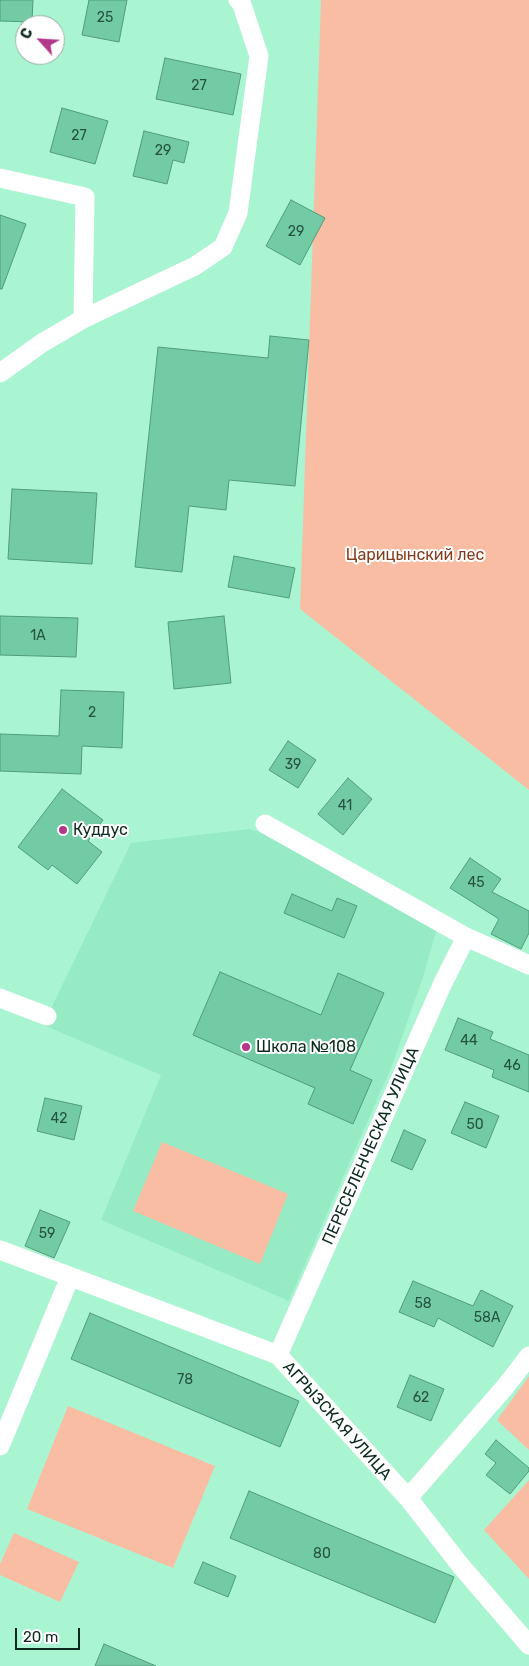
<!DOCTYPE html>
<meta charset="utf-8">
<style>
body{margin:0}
#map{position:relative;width:529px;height:1666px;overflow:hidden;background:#aaf5d1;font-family:Rubik,sans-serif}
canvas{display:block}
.north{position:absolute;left:15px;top:15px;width:50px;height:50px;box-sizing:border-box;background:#fff;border:1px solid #9daaa5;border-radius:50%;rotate:296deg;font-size:14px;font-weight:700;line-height:20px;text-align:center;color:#0a2a1d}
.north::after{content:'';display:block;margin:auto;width:18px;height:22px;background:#b3388a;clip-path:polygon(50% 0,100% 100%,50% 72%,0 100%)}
.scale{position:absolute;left:15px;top:1628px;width:65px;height:22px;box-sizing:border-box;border:2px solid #0a2a1d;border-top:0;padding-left:6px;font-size:15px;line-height:18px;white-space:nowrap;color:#0a2a1d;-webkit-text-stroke:4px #fff;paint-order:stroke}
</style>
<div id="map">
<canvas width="529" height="1666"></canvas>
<div class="north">С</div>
<div class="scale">20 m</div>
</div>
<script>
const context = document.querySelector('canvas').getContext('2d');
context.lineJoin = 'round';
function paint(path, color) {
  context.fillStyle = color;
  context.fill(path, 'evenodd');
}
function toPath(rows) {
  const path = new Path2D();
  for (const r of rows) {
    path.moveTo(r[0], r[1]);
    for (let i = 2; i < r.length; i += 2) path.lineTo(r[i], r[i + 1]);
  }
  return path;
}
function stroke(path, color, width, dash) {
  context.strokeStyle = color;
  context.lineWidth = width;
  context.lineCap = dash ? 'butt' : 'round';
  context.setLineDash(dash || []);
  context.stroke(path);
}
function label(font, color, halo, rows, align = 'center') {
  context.font = font + ' Rubik,sans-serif';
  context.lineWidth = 4;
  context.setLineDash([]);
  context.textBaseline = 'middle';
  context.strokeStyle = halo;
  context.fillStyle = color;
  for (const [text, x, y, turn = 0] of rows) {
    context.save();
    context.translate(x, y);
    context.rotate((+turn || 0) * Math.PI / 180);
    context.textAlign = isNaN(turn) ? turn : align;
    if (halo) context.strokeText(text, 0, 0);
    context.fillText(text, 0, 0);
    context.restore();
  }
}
paint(toPath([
 [249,829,258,831,437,928,423,977,391,1068,289,1301,101,1220,161,1075,43,1025,131,843]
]), '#96ebc4');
paint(toPath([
 [321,0,529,0,529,790,300,609],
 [162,1142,288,1194,260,1264,133,1211],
 [529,1376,529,1450,497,1420],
 [68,1406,215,1466,173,1568,27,1509],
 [529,1480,529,1579,484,1530],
 [14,1533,79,1562,60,1602,0,1575,0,1564]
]), '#f9bda4');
const building = toPath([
 [0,0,33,0,32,22,0,21,0,0],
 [89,0,127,0,119,42,82,35,89,0],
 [165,58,241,74,233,115,156,99,165,58],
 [62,108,108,121,95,164,50,152,62,108],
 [144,131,189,142,184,163,173,160,167,184,133,176,144,131],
 [291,200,325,218,300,265,266,246,291,200],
 [0,215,26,224,2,289,0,289,0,215],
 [270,336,309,340,295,486,229,480,226,510,189,506,182,572,135,567,158,347,268,358,270,336],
 [12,489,97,493,92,564,8,559,12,489],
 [234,556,295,568,289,598,228,587,234,556],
 [0,616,78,618,76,657,0,655,0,616],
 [224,616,231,683,174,689,168,622,224,616],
 [61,690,124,692,122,748,82,746,81,774,0,771,0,734,59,736,61,690],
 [288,741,316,760,298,788,269,770,288,741],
 [348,778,372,799,343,835,318,814,348,778],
 [62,789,103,820,88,841,102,852,77,884,52,865,48,870,18,847,62,789],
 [470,858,501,879,492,892,529,911,529,933,521,949,491,934,499,919,450,888,470,858],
 [292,894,332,911,337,898,357,906,344,938,284,913,292,894],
 [220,972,321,1015,338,973,384,993,350,1070,372,1080,353,1124,308,1104,315,1088,193,1035,220,972],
 [458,1018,493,1032,490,1039,529,1055,529,1092,492,1077,494,1070,445,1050,458,1018],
 [45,1098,82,1106,74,1140,37,1131,45,1098],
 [465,1102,499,1116,486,1148,451,1133,465,1102],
 [404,1130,426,1140,412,1170,391,1161,404,1130],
 [40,1210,70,1222,54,1258,25,1246,40,1210],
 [413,1281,473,1306,481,1290,513,1306,493,1347,438,1318,434,1327,399,1312,413,1281],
 [90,1313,299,1401,280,1447,71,1359,90,1313],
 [410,1375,444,1389,431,1421,397,1407,410,1375],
 [496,1440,529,1468,529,1471,510,1494,486,1475,496,1463,485,1454,496,1440],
 [249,1491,454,1577,435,1623,230,1538,249,1491],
 [203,1562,236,1576,228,1597,194,1583,203,1562],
 [104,1644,156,1666,95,1666,104,1644]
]);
paint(building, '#72cba4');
stroke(building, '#519b7b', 1);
stroke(toPath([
 [0,178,85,197,83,319],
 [0,373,42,343,83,319,195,266,223,247,238,213,259,56,241,2,238,0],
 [265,824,466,937,529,965],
 [0,998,47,1016],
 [0,1250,278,1355,408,1498,461,1566,529,1645],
 [278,1355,442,985,466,937],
 [0,1446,70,1277],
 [408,1498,505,1387,529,1356]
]), '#fff', 19);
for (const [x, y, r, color] of [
 [63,830,5,"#b3388a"],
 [246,1047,5,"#b3388a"]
]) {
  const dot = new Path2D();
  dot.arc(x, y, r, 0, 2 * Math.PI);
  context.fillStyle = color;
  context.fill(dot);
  stroke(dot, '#fff', 2);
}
label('14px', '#24523f', null, [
 ["25",105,18],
 ["27",199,86],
 ["27",79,136],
 ["29",163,151],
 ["29",296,232],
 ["1А",38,636],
 ["2",92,713],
 ["39",293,765],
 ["41",345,806],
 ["45",476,883],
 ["44",469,1041],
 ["46",512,1066],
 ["42",59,1119],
 ["50",475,1125],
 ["59",47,1234],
 ["58",423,1304],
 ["58А",487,1318],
 ["78",185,1380],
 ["62",421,1398],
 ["80",322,1554]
]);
label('16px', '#823c1b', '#fff', [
 ["Царицынский лес",415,555]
]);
label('16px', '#0a2a1d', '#fff', [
 ["Куддус",73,830],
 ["Школа №108",256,1047]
], 'left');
label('16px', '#0a2a1d', '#fff', [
 ["ПЕРЕСЕЛЕНЧЕСКАЯ УЛИЦА",371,1146,-66],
 ["АГРЫЗСКАЯ УЛИЦА",337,1421,48]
]);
</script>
